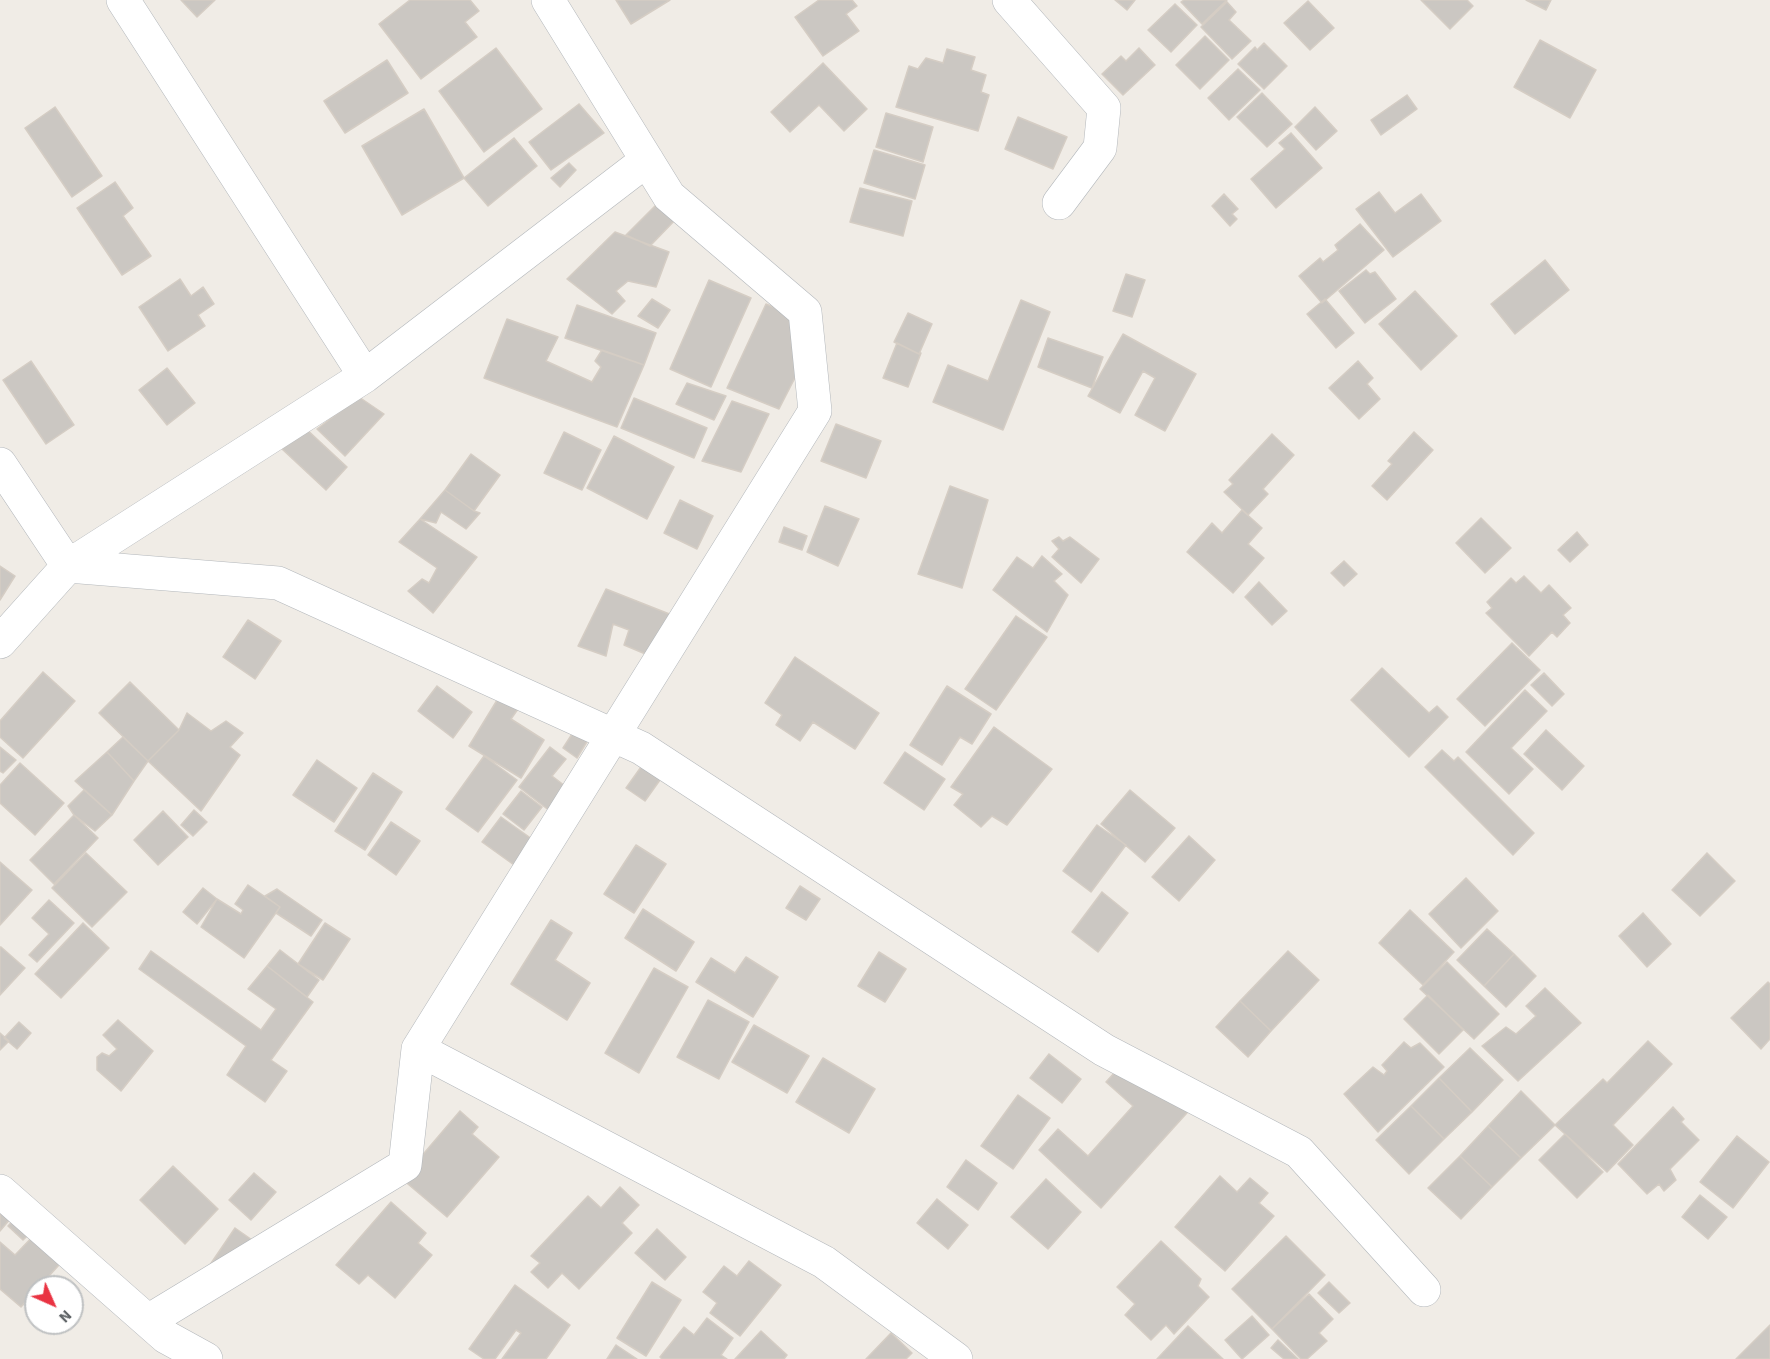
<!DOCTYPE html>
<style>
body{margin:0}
#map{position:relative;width:1770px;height:1359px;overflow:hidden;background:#f0ece6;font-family:"Source Sans 3",sans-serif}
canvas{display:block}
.north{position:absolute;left:24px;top:1275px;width:60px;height:60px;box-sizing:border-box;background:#fff;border:2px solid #bfc1c2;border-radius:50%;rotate:135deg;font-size:16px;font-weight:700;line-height:24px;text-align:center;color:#5e6366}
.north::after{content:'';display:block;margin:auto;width:21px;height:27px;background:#e93342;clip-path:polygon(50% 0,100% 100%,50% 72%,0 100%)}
</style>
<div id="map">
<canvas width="1770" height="1359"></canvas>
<div class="north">N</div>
</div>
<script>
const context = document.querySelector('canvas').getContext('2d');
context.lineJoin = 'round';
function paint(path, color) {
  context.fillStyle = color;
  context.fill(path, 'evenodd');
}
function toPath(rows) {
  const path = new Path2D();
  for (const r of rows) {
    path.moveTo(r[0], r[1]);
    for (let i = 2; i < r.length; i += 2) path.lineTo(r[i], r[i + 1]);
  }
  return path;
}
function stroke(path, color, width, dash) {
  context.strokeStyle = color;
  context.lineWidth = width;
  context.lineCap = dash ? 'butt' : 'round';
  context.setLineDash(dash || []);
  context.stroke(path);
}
const building = toPath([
 [181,0,215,0,197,17,181,0],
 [410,0,470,0,479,11,465,22,477,37,421,79,379,24,410,0],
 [616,0,670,0,631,24,616,0],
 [819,0,852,0,857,6,846,14,859,31,823,56,795,17,819,0],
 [1115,0,1135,0,1127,10,1115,0],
 [1184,0,1227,0,1202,24,1181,2,1184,0],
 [1421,0,1467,0,1473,6,1450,29,1421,0],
 [1526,0,1551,0,1546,10,1526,0],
 [1308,1,1334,28,1310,50,1284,23,1308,1],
 [1227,2,1236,12,1229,20,1251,41,1232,59,1201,27,1227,2],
 [1175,4,1197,25,1171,52,1148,30,1175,4],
 [1205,36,1229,60,1200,89,1176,65,1205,36],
 [1540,40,1596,70,1570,118,1514,87,1540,40],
 [1264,43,1287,66,1264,89,1238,64,1255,47,1257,50,1264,43],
 [496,48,542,109,484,152,439,91,496,48],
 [1139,48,1155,65,1123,95,1102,74,1121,56,1126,61,1139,48],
 [947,49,975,57,971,70,986,75,981,92,989,95,978,131,896,107,909,66,918,69,926,58,943,63,947,49],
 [387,60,408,93,345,133,324,101,387,60],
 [823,63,867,109,844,131,819,105,790,132,771,112,823,63],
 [1238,69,1260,90,1229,120,1208,98,1238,69],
 [1262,93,1292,124,1267,147,1237,117,1262,93],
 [1407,95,1417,109,1381,135,1371,120,1407,95],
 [579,104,604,133,551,170,529,142,579,104],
 [55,107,102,176,72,197,25,128,55,107],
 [1315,107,1337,131,1316,150,1295,127,1315,107],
 [424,109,464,178,402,215,362,146,424,109],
 [886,113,933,127,923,162,876,147,886,113],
 [1018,117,1067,137,1053,169,1005,149,1018,117],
 [1291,133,1322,168,1276,208,1251,179,1285,149,1279,143,1291,133],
 [514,138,537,166,488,206,464,178,514,138],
 [874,150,925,165,915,199,864,183,874,150],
 [569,163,576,170,560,187,551,178,569,163],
 [115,182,133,208,123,216,151,256,122,275,77,208,115,182],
 [860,188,912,201,903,236,850,222,860,188],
 [1379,192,1395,213,1421,194,1441,221,1393,257,1356,209,1379,192],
 [1224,194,1238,209,1232,214,1237,219,1230,226,1212,206,1224,194],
 [661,200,679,216,650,246,626,235,661,200],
 [1360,224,1384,250,1322,303,1299,276,1320,258,1323,262,1338,250,1335,245,1360,224],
 [615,232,669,252,656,287,628,281,616,291,625,301,612,314,567,279,615,232],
 [1545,260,1569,290,1515,334,1491,304,1545,260],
 [1366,270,1370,274,1375,272,1396,299,1365,323,1339,291,1366,270],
 [1126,274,1145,280,1132,317,1113,311,1126,274],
 [180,279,191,296,203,287,214,304,198,315,205,326,168,351,139,307,180,279],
 [709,280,751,298,711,387,670,369,709,280],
 [1415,291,1457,336,1421,370,1379,324,1415,291],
 [652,299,670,310,658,328,638,316,652,299],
 [1325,299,1354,333,1336,348,1307,314,1325,299],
 [1021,300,1050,312,1003,430,933,402,948,365,988,381,1021,300],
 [766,304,821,327,779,409,727,388,766,304],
 [577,305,656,333,644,365,565,338,577,305],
 [908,313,932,324,919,354,894,342,908,313],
 [507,319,558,337,546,361,592,382,601,367,595,361,602,350,644,365,617,427,484,378,507,319],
 [1123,334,1196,374,1165,431,1135,415,1155,378,1143,371,1120,413,1088,396,1123,334],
 [1048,338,1103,357,1092,388,1038,367,1048,338],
 [897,343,919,354,921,353,908,387,883,378,897,343],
 [31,361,74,425,46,444,3,380,31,361],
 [1358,361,1373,378,1367,384,1380,399,1359,419,1329,388,1358,361],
 [167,368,195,403,167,425,139,390,167,368],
 [687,383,726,396,714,420,676,404,687,383],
 [359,397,384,414,345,456,317,429,359,397],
 [634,398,707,428,694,458,621,428,634,398],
 [732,401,769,414,741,472,702,461,732,401],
 [836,424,881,441,866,478,821,461,836,424],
 [303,426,347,467,326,490,282,449,303,426],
 [564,432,601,450,582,490,544,473,564,432],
 [1414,432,1433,450,1387,500,1372,486,1392,464,1388,461,1414,432],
 [1272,434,1294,455,1263,489,1268,494,1248,515,1224,492,1233,484,1229,480,1272,434],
 [614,436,674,467,647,519,587,488,614,436],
 [471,454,500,475,474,511,445,490,471,454],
 [950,486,988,500,962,588,918,574,950,486],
 [445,490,474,511,480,513,466,529,441,512,436,523,420,519,445,490],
 [680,500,713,516,697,549,664,533,680,500],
 [825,506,859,519,838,566,807,552,825,506],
 [1242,510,1262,528,1248,544,1264,558,1233,593,1187,552,1212,523,1222,533,1242,510],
 [1481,518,1511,548,1485,573,1456,543,1481,518],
 [420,519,477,557,433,613,408,591,422,579,429,583,437,568,399,542,420,519],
 [784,527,807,536,802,550,779,542,784,527],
 [1577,532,1588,545,1570,562,1558,550,1577,532],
 [1059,537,1063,541,1070,537,1099,559,1081,583,1052,557,1059,549,1052,541,1059,537],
 [1042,556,1062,574,1054,581,1068,595,1047,632,993,590,1017,557,1033,568,1042,556],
 [1344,561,1357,574,1344,586,1331,573,1344,561],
 [0,566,15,576,0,600,0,566],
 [1524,576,1541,593,1549,585,1571,608,1563,615,1570,623,1557,637,1552,632,1529,656,1486,613,1492,608,1487,602,1511,578,1516,583,1524,576],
 [1259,582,1287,611,1272,625,1245,597,1259,582],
 [606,589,677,617,655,658,624,645,629,630,613,624,606,656,578,646,606,589],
 [1016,616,1047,637,996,710,965,689,1016,616],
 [248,620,281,641,255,679,223,657,248,620],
 [1512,643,1540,670,1485,726,1457,699,1512,643],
 [795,657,879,713,855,749,813,722,800,741,776,725,782,715,765,703,795,657],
 [1382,668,1429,713,1437,706,1448,717,1409,757,1351,700,1382,668],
 [43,672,75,701,23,758,0,737,0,721,43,672],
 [1544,673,1564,694,1552,706,1531,685,1544,673],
 [130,682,179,730,148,761,99,713,130,682],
 [437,686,472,712,453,738,418,711,437,686],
 [947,686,991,714,972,744,960,737,942,765,910,745,947,686],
 [1525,690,1547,711,1511,748,1533,769,1509,794,1466,752,1525,690],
 [499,697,518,709,511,719,544,740,521,778,469,746,499,697],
 [187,713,211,731,226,721,243,733,230,747,240,755,201,811,148,761,179,730,187,713],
 [994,727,1052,769,1007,825,992,816,981,827,954,805,963,794,951,787,994,727],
 [1546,730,1584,766,1562,790,1524,754,1546,730],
 [574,731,588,740,577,758,563,748,574,731],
 [123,737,148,761,134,781,107,752,123,737],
 [0,747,16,760,3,773,0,771,0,747],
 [550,747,566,759,552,776,573,792,555,815,519,787,550,747],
 [1442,750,1454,761,1458,757,1534,833,1513,855,1425,767,1442,750],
 [107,752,134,781,112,815,75,781,107,752],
 [905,752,945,779,924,810,884,783,905,752],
 [484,756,517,780,478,832,446,809,484,756],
 [317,760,357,788,334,822,293,795,317,760],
 [646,760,665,773,645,801,626,788,646,760],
 [20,763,64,803,35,835,0,803,0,785,20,763],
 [373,773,402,792,365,850,335,831,373,773],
 [84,790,112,815,95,831,74,815,68,806,84,790],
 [1130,790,1175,828,1145,862,1101,824,1130,790],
 [521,791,542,807,524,830,503,814,521,791],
 [194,810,207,822,193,836,181,825,194,810],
 [163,811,188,837,158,865,134,840,163,811],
 [74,815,98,838,54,884,30,860,74,815],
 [501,817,539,844,521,870,482,842,501,817],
 [391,822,420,841,396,875,368,855,391,822],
 [1097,825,1126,845,1091,892,1063,871,1097,825],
 [1189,836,1215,860,1179,901,1152,877,1189,836],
 [636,845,666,864,634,913,604,894,636,845],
 [86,853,127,892,92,927,52,888,86,853],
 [1707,853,1735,881,1700,916,1672,890,1707,853],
 [0,862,32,890,0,925,0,862],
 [1466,878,1498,911,1461,948,1429,914,1466,878],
 [248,885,280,907,244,958,201,927,217,899,241,914,243,910,235,904,248,885],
 [800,886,820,899,806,920,786,908,800,886],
 [203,888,217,899,197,924,183,912,203,888],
 [277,889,322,920,311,936,276,913,280,907,265,896,277,889],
 [1102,892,1128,913,1098,952,1072,932,1102,892],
 [49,900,74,923,37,962,29,955,49,934,32,918,49,900],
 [643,909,694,942,676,971,625,938,643,909],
 [1410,910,1454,952,1423,985,1379,943,1410,910],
 [1643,913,1671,944,1647,967,1619,936,1643,913],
 [551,920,572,933,555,960,590,983,567,1020,511,984,551,920],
 [83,923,109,948,61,998,35,974,83,923],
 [325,923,350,939,323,980,298,964,325,923],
 [1487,929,1514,954,1484,986,1457,960,1487,929],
 [0,947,1,947,25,968,0,995,0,947],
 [280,950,319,980,307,997,267,966,280,950],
 [151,951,261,1030,276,1009,248,989,267,966,313,1002,271,1060,287,1071,265,1102,227,1075,246,1046,139,969,151,951],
 [1288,951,1319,980,1271,1031,1240,1001,1288,951],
 [879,952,906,969,885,1002,858,986,879,952],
 [1514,954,1536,976,1506,1007,1484,986,1514,954],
 [746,957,778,977,753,1017,696,982,711,958,735,973,746,957],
 [1447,962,1499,1014,1474,1039,1420,989,1447,962],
 [654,968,688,987,639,1073,605,1053,654,968],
 [1768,982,1770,984,1770,1039,1761,1049,1731,1018,1768,982],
 [1545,988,1581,1023,1518,1081,1482,1046,1506,1027,1516,1034,1536,1016,1526,1006,1545,988],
 [1428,995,1463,1030,1439,1054,1404,1019,1428,995],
 [708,1000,749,1022,719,1079,677,1057,708,1000],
 [1240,1001,1271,1031,1248,1057,1216,1027,1240,1001],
 [118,1020,153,1051,121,1091,97,1070,97,1057,102,1053,109,1056,117,1049,103,1035,118,1020],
 [19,1022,31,1033,17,1049,4,1038,19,1022],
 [754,1025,809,1056,787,1093,732,1062,754,1025],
 [0,1033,9,1041,0,1050,0,1033],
 [1648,1041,1672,1064,1613,1125,1633,1145,1607,1172,1555,1125,1603,1079,1607,1083,1648,1041],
 [1404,1042,1411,1048,1420,1043,1444,1067,1378,1132,1344,1094,1373,1067,1384,1075,1387,1071,1382,1065,1404,1042],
 [1470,1048,1503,1080,1472,1112,1439,1078,1470,1048],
 [1135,1050,1195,1104,1101,1208,1039,1150,1058,1129,1088,1156,1133,1106,1106,1082,1135,1050],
 [1049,1054,1081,1079,1062,1103,1030,1078,1049,1054],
 [823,1058,875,1089,849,1133,796,1102,823,1058],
 [1439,1078,1472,1112,1444,1139,1411,1106,1439,1078],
 [1521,1091,1555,1125,1521,1158,1488,1126,1521,1091],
 [1018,1095,1050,1118,1013,1169,981,1146,1018,1095],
 [1411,1106,1444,1139,1409,1174,1376,1140,1411,1106],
 [1673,1107,1684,1119,1681,1122,1699,1140,1670,1169,1676,1180,1664,1191,1659,1184,1647,1194,1618,1164,1673,1107],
 [460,1111,478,1127,472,1134,499,1157,447,1217,402,1179,460,1111],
 [1488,1126,1521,1158,1492,1187,1460,1156,1488,1126],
 [1565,1134,1603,1172,1577,1198,1539,1160,1565,1134],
 [1737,1136,1769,1162,1733,1208,1700,1182,1737,1136],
 [1460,1156,1492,1187,1461,1219,1428,1188,1460,1156],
 [966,1160,997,1183,978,1210,947,1187,966,1160],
 [173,1166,218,1209,185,1244,140,1200,173,1166],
 [254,1173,276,1192,251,1220,229,1200,254,1173],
 [1220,1176,1237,1192,1250,1178,1268,1193,1259,1203,1274,1216,1225,1271,1175,1227,1220,1176],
 [1046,1179,1081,1212,1048,1249,1011,1217,1046,1179],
 [620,1187,639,1205,622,1223,632,1233,579,1289,562,1273,548,1288,531,1272,540,1263,531,1256,588,1196,601,1208,620,1187],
 [1700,1195,1727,1217,1708,1239,1682,1217,1700,1195],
 [0,1199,16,1212,0,1231,0,1199],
 [937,1199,968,1225,948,1249,917,1223,937,1199],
 [391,1202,426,1233,418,1243,432,1255,395,1298,368,1275,359,1284,336,1265,391,1202],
 [19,1214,35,1229,23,1240,8,1226,19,1214],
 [235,1228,255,1242,203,1275,235,1228],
 [657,1229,686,1257,665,1280,635,1253,657,1229],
 [39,1230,68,1255,39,1287,36,1287,36,1290,21,1307,0,1289,0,1242,15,1255,39,1230],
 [1286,1236,1325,1275,1272,1329,1232,1289,1286,1236],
 [1161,1241,1201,1279,1198,1286,1209,1297,1174,1334,1166,1325,1151,1340,1125,1315,1135,1304,1117,1287,1161,1241],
 [749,1261,781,1285,740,1336,710,1313,717,1303,703,1292,724,1266,737,1276,749,1261],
 [652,1282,681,1300,646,1356,617,1338,652,1282],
 [1329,1282,1350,1303,1339,1313,1318,1293,1329,1282],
 [515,1285,570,1325,546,1359,502,1359,521,1333,516,1330,495,1359,484,1359,469,1349,515,1285],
 [1309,1294,1333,1319,1319,1333,1327,1341,1307,1359,1301,1359,1272,1329,1309,1294],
 [1252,1316,1269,1335,1242,1359,1225,1340,1252,1316],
 [707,1318,733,1338,721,1355,727,1359,662,1359,660,1357,684,1327,694,1335,707,1318],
 [1770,1325,1770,1359,1736,1359,1770,1325],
 [1188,1326,1223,1359,1157,1359,1188,1326],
 [761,1331,787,1355,784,1359,735,1359,761,1331],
 [891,1333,912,1353,906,1359,866,1359,891,1333],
 [1278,1340,1298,1359,1284,1359,1271,1348,1278,1340],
 [616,1345,637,1359,607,1359,616,1345]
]);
paint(building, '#cbc7c2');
stroke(building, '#d5cdc4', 1.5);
const minor = toPath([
 [123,0,365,376],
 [1009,0,1104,108,1100,148,1059,203],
 [0,464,68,566,278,583,641,748,1104,1050,1299,1152,1424,1290],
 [0,642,68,566,365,376,647,160],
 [418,1049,824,1262,956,1359],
 [0,1191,166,1337,206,1359],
 [148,1321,405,1165,418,1049,815,411,805,312,669,196,548,0]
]);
stroke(minor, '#b3b7bb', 34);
stroke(minor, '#fff', 33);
</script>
